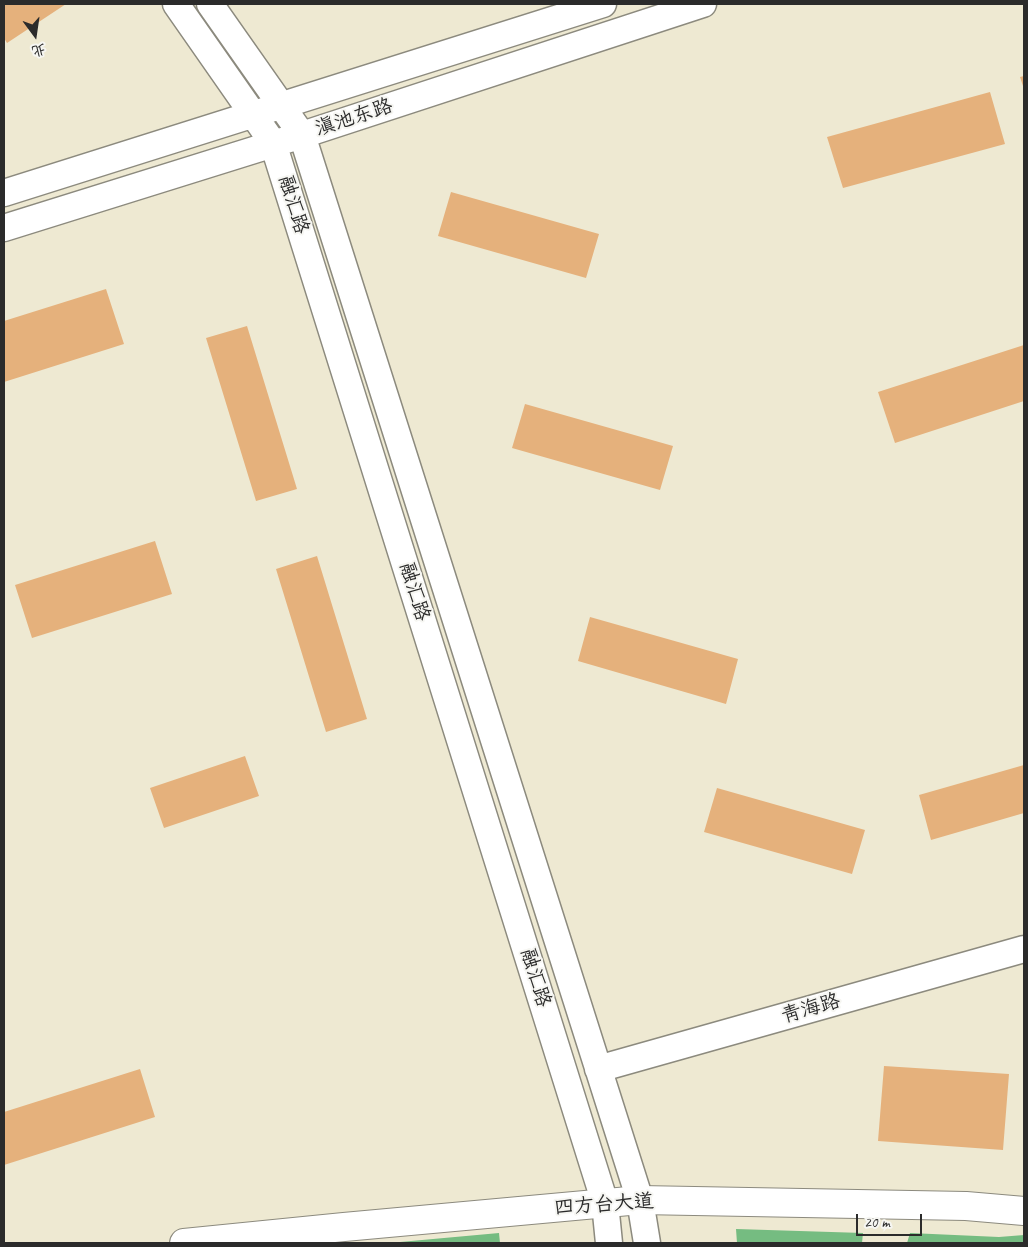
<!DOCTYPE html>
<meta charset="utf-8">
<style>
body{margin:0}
#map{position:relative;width:1028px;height:1247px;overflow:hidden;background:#eee9d2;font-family:Caveat,"LXGW WenKai TC",sans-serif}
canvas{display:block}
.frame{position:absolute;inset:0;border:5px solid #2b2b2b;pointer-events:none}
.north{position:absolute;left:10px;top:10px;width:50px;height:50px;-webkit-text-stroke:4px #f6f6f2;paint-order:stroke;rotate:166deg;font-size:14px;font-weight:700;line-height:20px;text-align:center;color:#2b2b2b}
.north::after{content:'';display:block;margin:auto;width:18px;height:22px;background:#2b2b2b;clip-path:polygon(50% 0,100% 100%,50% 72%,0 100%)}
.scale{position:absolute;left:856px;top:1214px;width:66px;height:22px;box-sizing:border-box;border:2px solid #2b2b2b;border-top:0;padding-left:6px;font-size:15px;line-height:18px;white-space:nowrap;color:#2b2b2b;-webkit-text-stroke:4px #f6f6f2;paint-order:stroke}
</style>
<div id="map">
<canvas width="1028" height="1247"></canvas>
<div class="frame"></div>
<div class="north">北</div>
<div class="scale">20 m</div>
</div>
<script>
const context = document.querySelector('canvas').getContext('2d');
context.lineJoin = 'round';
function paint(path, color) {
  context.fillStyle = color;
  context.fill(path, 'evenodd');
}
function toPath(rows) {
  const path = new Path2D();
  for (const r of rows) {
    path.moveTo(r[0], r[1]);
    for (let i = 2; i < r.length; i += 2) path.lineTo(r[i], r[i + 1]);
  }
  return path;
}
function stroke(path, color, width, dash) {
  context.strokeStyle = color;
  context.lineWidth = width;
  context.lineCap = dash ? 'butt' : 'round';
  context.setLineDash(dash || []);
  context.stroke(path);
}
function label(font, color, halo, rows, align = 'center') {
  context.font = font + ' Caveat,"LXGW WenKai TC",sans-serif';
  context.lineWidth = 4;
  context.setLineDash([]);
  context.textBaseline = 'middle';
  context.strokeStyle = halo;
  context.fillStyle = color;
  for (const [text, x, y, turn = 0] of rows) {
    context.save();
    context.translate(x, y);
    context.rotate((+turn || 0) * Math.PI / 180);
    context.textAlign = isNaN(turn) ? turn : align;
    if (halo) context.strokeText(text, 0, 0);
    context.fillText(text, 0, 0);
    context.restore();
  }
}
paint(toPath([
 [736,1229,863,1233,862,1243,737,1243],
 [499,1233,500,1243,389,1243],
 [910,1233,999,1237,1024,1235,1024,1243,907,1243]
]), '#75bc81');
paint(toPath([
 [4,4,66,4,7,43,4,38],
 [1024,76,1024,89,1020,77],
 [990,92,1005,144,843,188,827,137],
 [451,192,599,234,586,278,438,236],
 [106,289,124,344,4,382,4,321],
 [247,326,297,489,256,501,206,338],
 [1024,345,1024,401,895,443,878,392],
 [525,404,673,446,660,490,512,448],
 [155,541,172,594,32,638,15,585],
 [317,556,367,719,326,732,276,569],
 [590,617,738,659,726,704,578,661],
 [245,756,259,796,164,828,150,788],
 [1024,765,1024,813,931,840,919,795],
 [717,788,865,830,852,874,704,832],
 [884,1066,1009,1074,1003,1150,878,1141],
 [140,1069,155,1117,4,1165,4,1112]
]), '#e5b17c');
const tertiary = toPath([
 [176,4,273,143,605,1203,609,1243],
 [210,4,302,135,640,1200,647,1243],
 [4,193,603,4],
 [4,228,302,135,703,4],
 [598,1069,1024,949]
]);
const primary = toPath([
 [184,1243,344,1227,640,1200,966,1206,1024,1211]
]);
stroke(tertiary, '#8c8a7e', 29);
stroke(primary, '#8c8a7e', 30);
stroke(tertiary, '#fff', 26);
stroke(primary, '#fff', 28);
label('20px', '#2b2b2b', '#f6f6f2', [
 ["滇池东路",354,118,-18],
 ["融汇路",293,205,73],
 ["融汇路",414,592,73],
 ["融汇路",535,978,73],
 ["青海路",811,1009,-16],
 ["四方台大道",604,1205,-4]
]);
</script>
